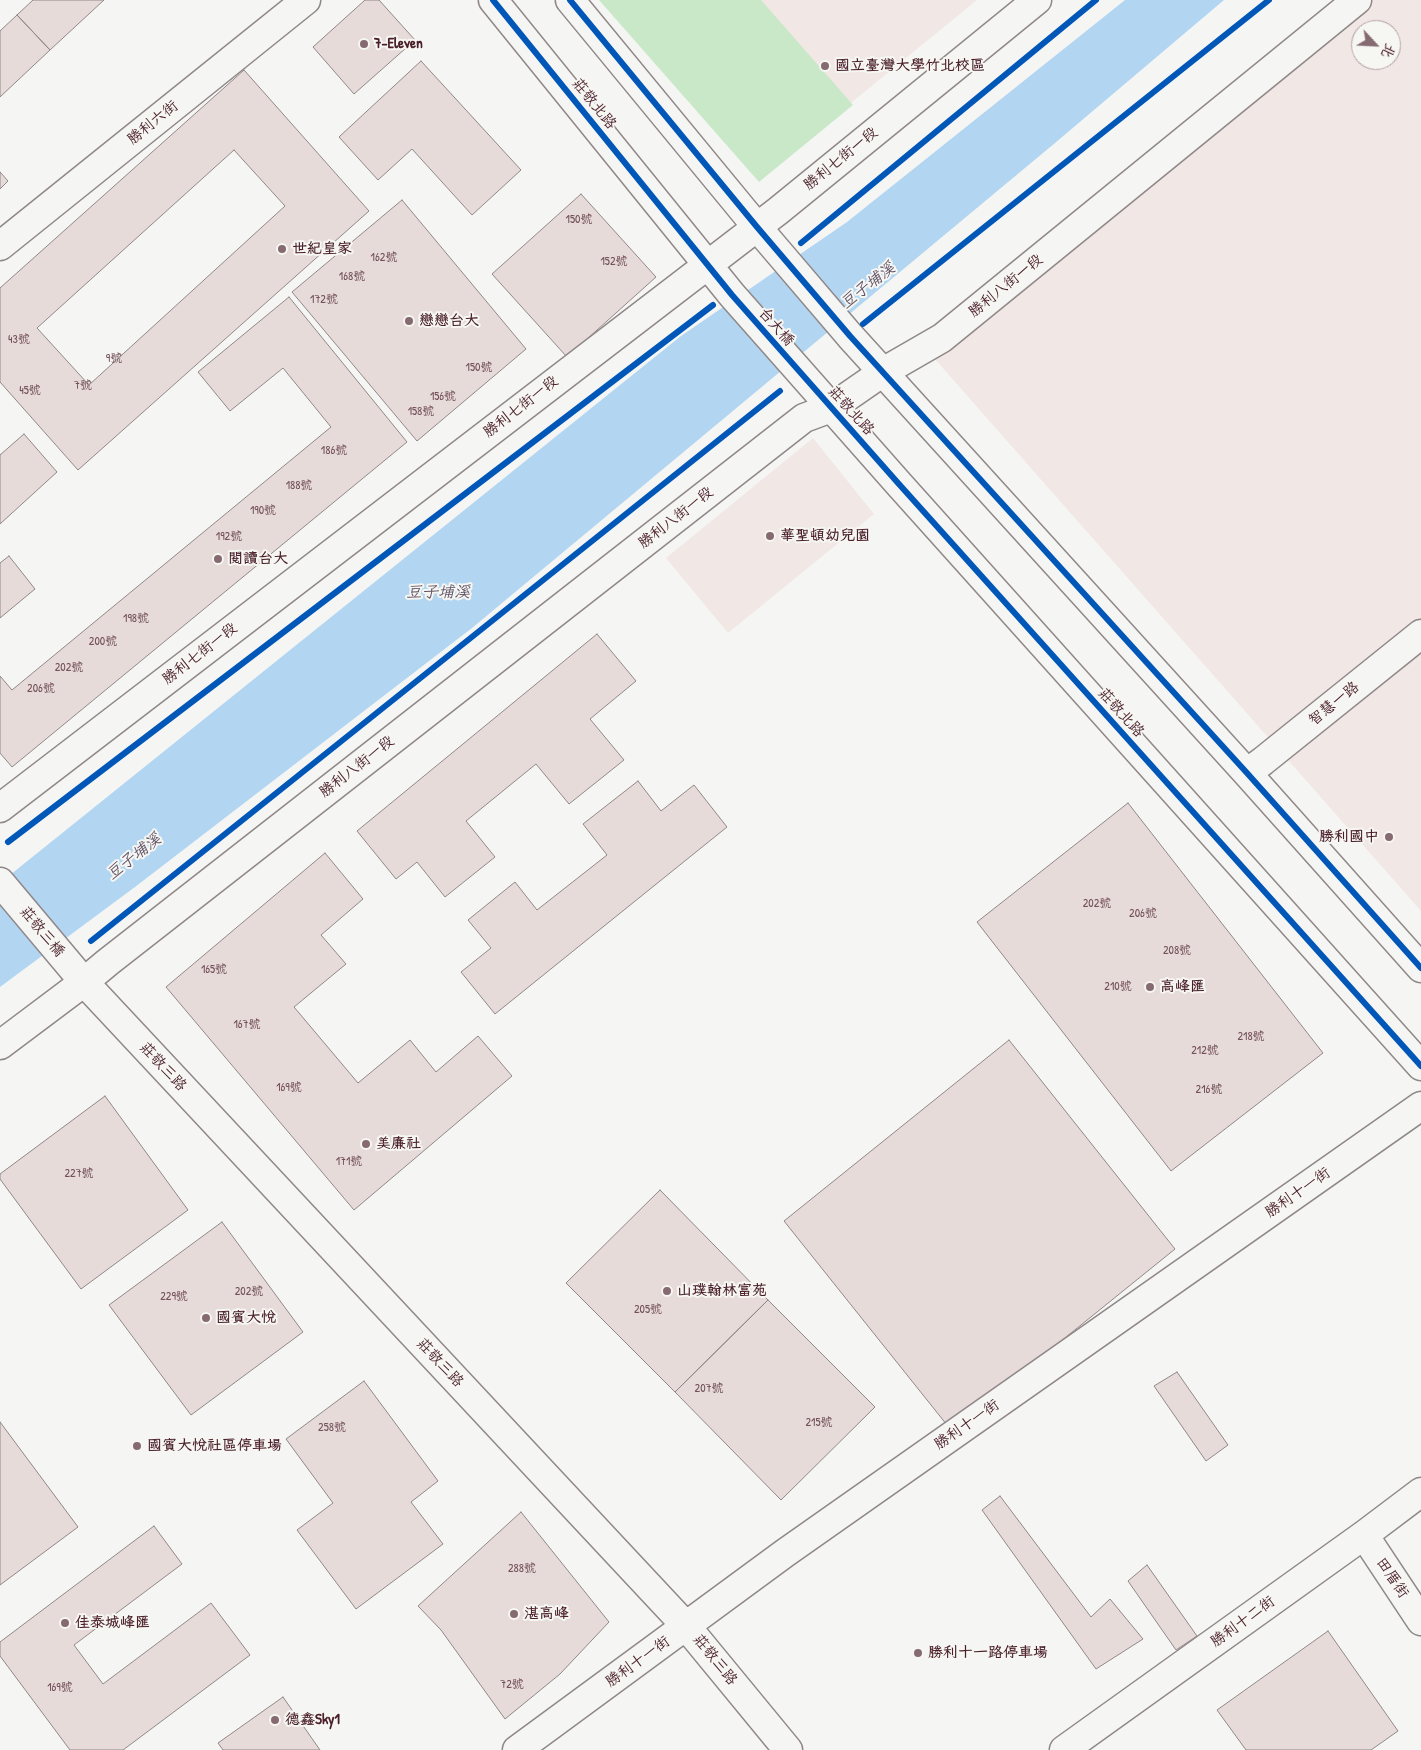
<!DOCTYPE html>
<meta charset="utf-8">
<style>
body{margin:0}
#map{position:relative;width:1421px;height:1750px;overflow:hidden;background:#f5f5f3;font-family:"Patrick Hand","LXGW WenKai TC",sans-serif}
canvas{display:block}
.north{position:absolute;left:1351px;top:20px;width:50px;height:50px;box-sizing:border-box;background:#f6f6f2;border:1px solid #b1a0a2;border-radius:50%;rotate:115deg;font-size:14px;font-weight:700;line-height:20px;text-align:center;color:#4a1f2b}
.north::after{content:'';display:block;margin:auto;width:18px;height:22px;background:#866a71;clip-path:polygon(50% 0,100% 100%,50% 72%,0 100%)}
</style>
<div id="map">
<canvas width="1421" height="1750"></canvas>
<div class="north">北</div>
</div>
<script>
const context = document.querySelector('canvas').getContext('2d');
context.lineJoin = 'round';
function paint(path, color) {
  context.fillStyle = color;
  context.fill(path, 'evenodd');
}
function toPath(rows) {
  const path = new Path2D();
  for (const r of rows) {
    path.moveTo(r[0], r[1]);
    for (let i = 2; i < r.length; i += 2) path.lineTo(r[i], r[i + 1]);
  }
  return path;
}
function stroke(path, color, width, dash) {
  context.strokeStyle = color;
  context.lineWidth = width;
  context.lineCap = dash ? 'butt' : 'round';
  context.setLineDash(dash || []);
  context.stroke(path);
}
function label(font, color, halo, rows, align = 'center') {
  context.font = font + ' "Patrick Hand","LXGW WenKai TC",sans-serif';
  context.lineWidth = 4;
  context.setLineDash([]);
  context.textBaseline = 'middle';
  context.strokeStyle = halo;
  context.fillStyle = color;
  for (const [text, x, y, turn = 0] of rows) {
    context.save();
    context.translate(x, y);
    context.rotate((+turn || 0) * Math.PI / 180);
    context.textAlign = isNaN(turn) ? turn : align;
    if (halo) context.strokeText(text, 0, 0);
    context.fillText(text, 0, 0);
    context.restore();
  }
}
paint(toPath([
 [696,0,977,0,814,133],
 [1341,0,1421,0,1421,911,919,341],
 [1361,30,1391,30,1391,60,1361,60],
 [813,438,874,514,728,633,666,558]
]), '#f1e7e4');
paint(toPath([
 [599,0,761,0,853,105,759,182]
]), '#c8e8c8');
paint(toPath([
 [1125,0,1224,0,1055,143,472,628,135,887,0,987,0,883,681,336,847,222]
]), '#b2d6f2');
const building = toPath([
 [33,0,104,0,50,50,17,15,33,0],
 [365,0,379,0,415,40,354,94,313,47,365,0],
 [17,15,50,50,0,97,0,31,17,15],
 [421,61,521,170,472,215,412,149,378,180,339,137,421,61],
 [244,70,369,211,78,470,0,382,0,288,244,70],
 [234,150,285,206,89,385,37,328,234,150],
 [0,172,8,181,0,189,0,172],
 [581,194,656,277,567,357,492,274,581,194],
 [402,200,526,349,417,441,292,292,402,200],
 [289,297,407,442,12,767,0,753,0,676,12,690,331,427,283,368,230,411,198,372,289,297],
 [24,434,57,472,0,524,0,455,24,434],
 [9,556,35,589,0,618,0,563,9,556],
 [597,634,636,681,590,719,624,760,569,804,536,764,466,821,495,857,445,897,417,862,396,879,357,831,597,634],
 [638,781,661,811,694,785,727,827,495,1014,461,972,491,948,468,920,515,882,537,910,607,855,583,824,638,781],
 [1128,803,1323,1053,1171,1171,977,922,1128,803],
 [325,853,363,899,321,935,346,964,294,1007,358,1083,410,1040,436,1072,478,1036,512,1076,354,1210,166,987,325,853],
 [1009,1040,1175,1249,951,1430,784,1221,1009,1040],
 [105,1096,188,1210,81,1289,0,1179,0,1174,105,1096],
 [660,1190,768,1300,675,1392,566,1283,660,1190],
 [222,1222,303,1332,191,1415,109,1305,222,1222],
 [768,1300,875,1407,781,1500,675,1392,768,1300],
 [1177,1372,1228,1445,1206,1461,1154,1386,1177,1372],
 [364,1381,438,1481,411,1502,443,1544,356,1609,297,1530,333,1503,286,1439,364,1381],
 [0,1422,78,1527,0,1585,0,1422],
 [1000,1496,1091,1617,1110,1599,1143,1639,1096,1669,982,1510,1000,1496],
 [521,1512,609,1622,560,1674,505,1719,441,1630,418,1606,521,1512],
 [154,1526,182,1564,74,1645,103,1684,211,1603,250,1655,123,1750,70,1750,0,1656,0,1642,154,1526],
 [1147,1565,1197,1636,1176,1650,1128,1581,1147,1565],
 [1328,1631,1398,1731,1371,1750,1246,1750,1217,1710,1328,1631],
 [283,1697,320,1750,223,1750,218,1743,283,1697]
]);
paint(building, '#e7dbda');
stroke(building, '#8f8788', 1);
const minor = toPath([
 [493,0,732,295,898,483,1421,1066],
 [570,0,757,227,850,336,1247,773,1421,968],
 [0,246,306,0],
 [1247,773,1263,761,1421,634],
 [0,808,778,211,1037,0],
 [0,882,84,982,686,1626,788,1750],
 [0,1045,84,982,108,962,804,418,831,408,883,372,942,338,1357,0],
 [1364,1535,1421,1621],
 [517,1750,785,1553,1421,1106],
 [1064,1750,1364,1535,1421,1492]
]);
stroke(minor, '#8f8788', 31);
stroke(minor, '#f5f5f3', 28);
stroke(toPath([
 [493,0,732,295,898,483,1421,1066],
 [570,0,757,227,850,336,1247,773,1421,968],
 [801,243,1096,0],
 [863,324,1269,0],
 [8,842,713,305],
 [91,941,780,391]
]), '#0057b8', 6);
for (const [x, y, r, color] of [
 [364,44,5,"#866a71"],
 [825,66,5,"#866a71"],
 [282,249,5,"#866a71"],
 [409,321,5,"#866a71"],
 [770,536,5,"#866a71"],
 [218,559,5,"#866a71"],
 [1389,837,5,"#866a71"],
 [1150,987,5,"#866a71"],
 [366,1144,5,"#866a71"],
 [667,1291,5,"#866a71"],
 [206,1318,5,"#866a71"],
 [137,1446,5,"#866a71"],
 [514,1614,5,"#866a71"],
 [65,1623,5,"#866a71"],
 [918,1653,5,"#866a71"],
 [275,1720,5,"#866a71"]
]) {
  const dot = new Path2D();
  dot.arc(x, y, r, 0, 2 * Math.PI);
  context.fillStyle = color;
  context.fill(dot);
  stroke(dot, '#f6f6f2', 2);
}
label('12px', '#714e57', null, [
 ["150號",579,220],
 ["162號",384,258],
 ["152號",614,262],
 ["168號",352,277],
 ["172號",324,300],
 ["43號",19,340],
 ["9號",114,359],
 ["150號",479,368],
 ["7號",83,386],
 ["45號",30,391],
 ["156號",443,397],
 ["158號",421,412],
 ["186號",334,451],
 ["188號",299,486],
 ["190號",263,511],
 ["192號",229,537],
 ["198號",136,619],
 ["200號",103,642],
 ["202號",69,668],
 ["206號",41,689],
 ["202號",1097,904],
 ["206號",1143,914],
 ["208號",1177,951],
 ["165號",214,970],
 ["210號",1118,987],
 ["167號",247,1025],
 ["218號",1251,1037],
 ["212號",1205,1051],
 ["169號",289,1088],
 ["216號",1209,1090],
 ["171號",349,1162],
 ["227號",79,1174],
 ["202號",249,1292],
 ["229號",174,1297],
 ["205號",648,1310],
 ["207號",709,1389],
 ["215號",819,1423],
 ["258號",332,1428],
 ["288號",522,1569],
 ["72號",512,1685],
 ["169號",60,1688]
]);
label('bold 15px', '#4a1f2b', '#f6f6f2', [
 ["7-Eleven",374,44],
 ["國立臺灣大學竹北校區",835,66],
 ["世紀皇家",292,249],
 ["戀戀台大",419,321],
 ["華聖頓幼兒園",780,536],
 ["閱讀台大",228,559],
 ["勝利國中",1379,837,"right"],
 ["高峰匯",1160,987],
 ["美廉社",376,1144],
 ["山璞翰林富苑",677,1291],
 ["國賓大悅",216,1318],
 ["國賓大悅社區停車場",147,1446],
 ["湛高峰",524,1614],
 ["佳泰城峰匯",75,1623],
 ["勝利十一路停車場",928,1653],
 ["德鑫Sky1",285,1720]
], 'left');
label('15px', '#4a1f2b', '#f6f6f2', [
 ["莊敬北路",594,104,51],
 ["勝利六街",153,123,-39],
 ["勝利七街一段",841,159,-39],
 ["勝利八街一段",1006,286,-39],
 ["台大橋",776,327,49],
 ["勝利七街一段",521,407,-38],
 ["莊敬北路",851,411,48],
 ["勝利八街一段",676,518,-38],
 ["勝利七街一段",200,654,-38],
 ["智慧一路",1334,704,-39],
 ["莊敬北路",1121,713,48],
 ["勝利八街一段",357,767,-38],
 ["莊敬三橋",42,932,50],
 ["莊敬三路",163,1067,47],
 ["勝利十一街",1298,1193,-35],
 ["莊敬三路",440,1363,47],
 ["勝利十一街",967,1425,-35],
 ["田厝街",1392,1578,56],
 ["勝利十二街",1243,1622,-36],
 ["莊敬三路",715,1660,51],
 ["勝利十一街",638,1662,-36]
]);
label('italic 16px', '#605267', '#f6f6f2', [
 ["豆子埔溪",868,286,-38],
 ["豆子埔溪",438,593],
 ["豆子埔溪",134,857,-38]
]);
</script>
